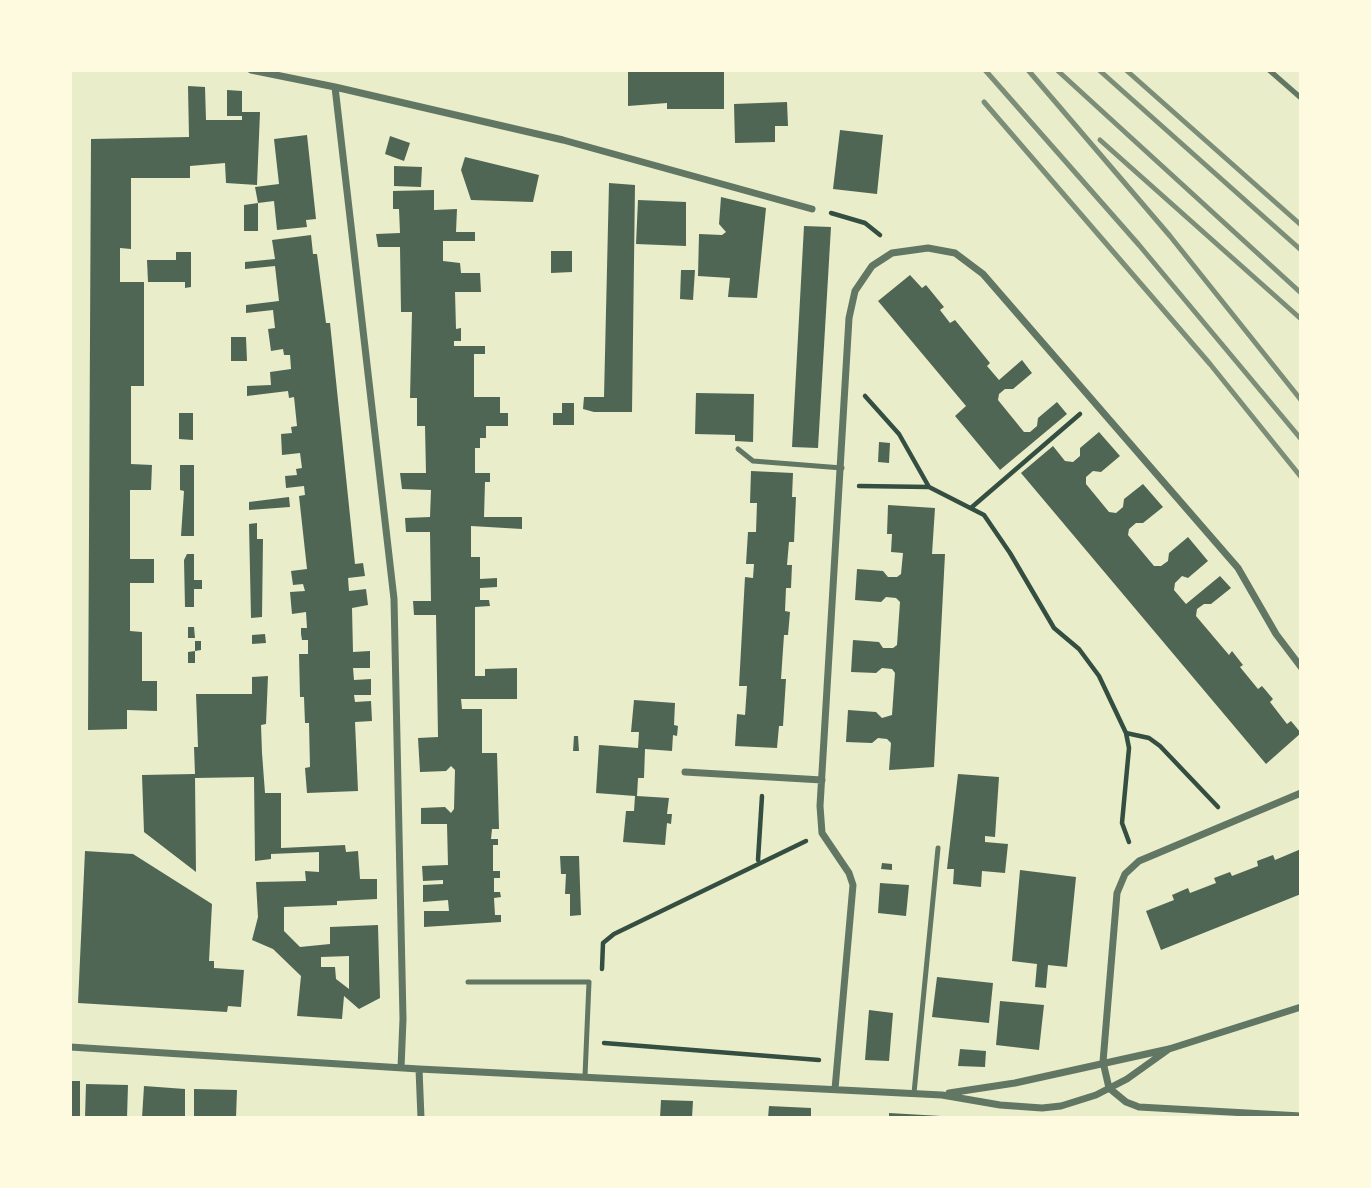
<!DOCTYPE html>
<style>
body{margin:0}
#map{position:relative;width:1371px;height:1188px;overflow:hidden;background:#e9edc9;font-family:Roboto,sans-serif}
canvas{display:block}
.frame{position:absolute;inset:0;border:72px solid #fefae0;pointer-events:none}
</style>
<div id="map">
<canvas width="1371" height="1188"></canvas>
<div class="frame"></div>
</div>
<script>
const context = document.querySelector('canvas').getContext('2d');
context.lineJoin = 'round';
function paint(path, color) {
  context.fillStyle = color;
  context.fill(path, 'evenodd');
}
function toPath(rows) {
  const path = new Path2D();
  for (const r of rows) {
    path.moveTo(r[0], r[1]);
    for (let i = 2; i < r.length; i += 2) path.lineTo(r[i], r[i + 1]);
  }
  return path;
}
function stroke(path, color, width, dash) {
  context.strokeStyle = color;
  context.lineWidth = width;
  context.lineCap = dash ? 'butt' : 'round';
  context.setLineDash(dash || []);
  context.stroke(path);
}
paint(toPath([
 [628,70,724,70,724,109,667,109,667,103,628,106],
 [188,86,205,87,206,120,242,120,242,116,227,116,227,90,242,91,242,112,260,112,257,185,226,183,225,163,190,166,190,178,131,178,131,249,120,248,120,282,144,282,144,386,131,386,131,464,152,465,151,490,130,490,130,559,154,559,154,583,130,583,130,631,142,632,142,681,157,681,157,711,127,710,127,729,88,730,91,139,189,137],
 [787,102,788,126,775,126,775,142,735,143,734,104],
 [840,130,883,135,877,194,833,189],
 [307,135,316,219,306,220,307,227,277,230,274,201,258,203,258,231,244,231,244,205,258,203,255,187,279,184,274,139],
 [390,136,410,143,404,161,385,154],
 [465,157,539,175,533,202,471,200,461,170],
 [394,166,422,167,421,187,394,186],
 [609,183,635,185,632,412,594,412,583,409,584,397,604,397],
 [434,190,434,210,457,209,456,232,475,232,475,241,443,241,443,261,460,263,461,273,480,273,481,292,455,292,456,329,461,328,461,341,454,341,454,346,485,346,485,354,474,354,474,397,500,397,500,413,508,413,508,426,486,426,486,438,480,438,480,448,475,448,475,473,490,473,490,482,485,482,484,517,522,517,522,529,471,526,471,557,480,557,480,579,497,578,497,587,480,588,480,600,489,600,490,606,475,607,475,676,485,676,485,669,517,668,517,699,461,699,462,709,482,709,482,753,497,753,499,829,492,829,491,839,498,839,498,845,493,845,493,871,500,871,500,878,494,878,494,892,500,892,501,897,494,898,495,915,501,915,501,922,424,927,424,911,449,911,448,900,423,902,423,885,443,884,443,880,423,881,422,866,448,865,447,824,421,824,421,808,445,807,451,813,454,809,455,770,451,766,446,771,420,772,418,738,438,737,436,615,414,615,413,601,431,601,430,532,406,532,405,518,430,517,431,490,402,489,400,473,426,473,425,426,417,426,417,398,410,398,412,312,401,312,400,247,378,247,376,234,400,233,399,209,393,209,393,191],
 [721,197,766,208,757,298,728,297,730,278,698,276,699,234,722,235,726,232,719,224],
 [638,200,686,202,686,246,636,244],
 [804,226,831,227,818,448,792,447],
 [311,235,313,254,317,254,326,323,330,323,355,564,363,563,365,576,348,578,349,591,366,589,368,605,352,608,353,652,370,651,370,668,353,668,354,680,371,679,371,695,354,695,355,702,371,701,372,721,355,722,358,791,307,793,305,768,310,767,309,723,305,723,304,697,300,697,299,654,308,654,308,640,302,640,301,634,301,628,307,628,306,612,292,614,290,592,305,591,303,584,293,585,291,571,307,569,299,496,305,495,304,486,286,488,285,476,297,475,296,469,302,468,300,453,282,455,281,434,292,433,291,427,297,426,294,397,289,398,288,391,247,396,247,386,271,385,270,372,291,369,290,355,284,355,283,349,271,351,268,329,275,328,273,310,246,313,246,305,279,301,275,266,245,269,245,262,275,259,272,240],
 [551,251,572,251,572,272,551,273],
 [176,252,191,252,191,287,185,288,185,282,148,282,147,260,176,260],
 [681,270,695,270,693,300,680,299],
 [910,275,922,288,926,285,944,307,940,310,950,323,955,320,990,363,987,366,999,380,1022,360,1032,373,1013,389,1005,389,999,394,998,400,1024,432,1030,432,1037,426,1038,418,1057,402,1067,414,1000,470,955,416,966,406,878,301],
 [231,337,246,337,247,361,231,361],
 [696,393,754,394,753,442,735,441,735,435,695,434],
 [562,403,574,403,574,425,553,425,553,413,562,413],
 [179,413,193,413,193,440,179,439],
 [1099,432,1120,456,1101,472,1093,471,1086,477,1086,484,1109,512,1116,513,1123,507,1124,499,1143,484,1163,507,1143,523,1136,523,1129,529,1128,535,1154,566,1161,566,1168,561,1169,553,1188,537,1208,561,1188,578,1182,576,1175,583,1174,590,1186,604,1220,576,1231,588,1211,604,1204,604,1197,609,1196,616,1229,655,1232,651,1243,665,1240,667,1258,689,1262,686,1273,699,1270,702,1287,724,1291,721,1301,733,1266,764,1021,473,1053,446,1065,461,1073,462,1080,456,1080,448],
 [879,442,890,443,889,463,878,462],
 [180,465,194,465,194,536,181,536,184,491,180,490],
 [751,471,793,473,792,497,796,497,794,542,789,542,787,565,792,565,791,588,786,588,785,611,790,612,788,635,784,635,781,679,786,679,783,726,779,726,777,748,735,746,737,714,745,715,747,686,739,686,745,577,753,578,754,564,746,564,748,532,756,532,757,503,750,503],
 [289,497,290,507,249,510,249,502],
 [888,505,935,508,932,554,945,554,934,767,889,770,891,743,887,739,878,738,872,743,846,742,848,710,876,712,882,718,892,715,895,673,892,669,882,668,876,673,851,672,853,640,879,642,883,648,893,648,897,645,900,602,896,598,886,597,881,602,855,600,857,569,883,571,888,577,897,577,901,574,903,553,891,552,892,534,887,534],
 [257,523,257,539,263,539,262,617,251,618,249,524],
 [187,554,194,554,194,580,202,580,202,589,194,589,194,607,185,607,184,560],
 [188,627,194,627,195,638,188,638],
 [265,634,266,643,252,644,252,635],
 [195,641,201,641,201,650,195,651],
 [195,651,195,663,188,663,188,652],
 [268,676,266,724,261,725,262,753,265,793,281,793,281,848,345,845,346,852,358,851,360,879,377,879,377,899,337,901,337,905,284,907,284,931,300,947,330,944,330,927,378,925,380,998,359,1009,344,996,342,1019,297,1016,301,976,273,949,252,940,258,917,256,882,306,881,305,871,319,872,319,852,271,854,271,859,255,861,254,777,195,778,196,872,144,832,142,775,195,774,194,747,198,747,196,694,252,694,252,677],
 [349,956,349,989,336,979,335,967,321,967,321,957],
 [634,700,675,703,674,725,678,726,677,736,673,735,672,751,645,749,644,778,638,778,637,796,669,798,667,814,672,814,671,824,667,823,665,845,623,842,626,811,634,811,635,796,596,793,599,745,638,748,639,732,631,732],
 [574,736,578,736,579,751,573,751],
 [958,774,999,777,995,837,985,836,985,842,1008,844,1005,873,982,871,981,887,953,884,954,869,947,869],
 [1301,849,1301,894,1161,950,1146,911,1174,900,1172,895,1188,888,1190,893,1216,883,1214,878,1230,872,1232,876,1258,866,1257,861,1273,855,1275,860],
 [85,851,133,854,212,904,209,961,214,961,214,968,244,970,241,1007,228,1006,227,1012,78,1003],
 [560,856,579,856,581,915,570,916,570,894,565,894,566,874,561,874],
 [882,863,892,864,892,870,881,869],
 [1020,870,1076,877,1067,967,1048,965,1046,988,1035,987,1037,964,1012,961],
 [880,883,909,885,906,916,878,913],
 [937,977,993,983,989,1023,932,1017],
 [1000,1001,1044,1005,1039,1050,996,1045],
 [869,1010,893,1013,889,1061,865,1060],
 [960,1049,986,1051,985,1067,958,1066],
 [70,1081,80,1081,80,1118,70,1118],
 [86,1084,128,1085,127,1118,85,1118],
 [144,1086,185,1089,185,1118,142,1118],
 [194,1089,237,1090,236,1118,194,1118],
 [661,1100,693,1101,692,1118,660,1118],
 [769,1106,811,1108,811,1118,768,1118],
 [889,1113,941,1116,941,1118,889,1118]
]), '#4f6655');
stroke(toPath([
 [831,213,865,223,880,235],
 [865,396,899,434,929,487,984,515,1010,553,1054,628,1079,649,1099,676,1126,733,1129,748,1122,823,1129,842],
 [859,486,929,487],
 [972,507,1080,414],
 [1126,733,1149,738,1160,746,1218,807],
 [758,860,762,796],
 [602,969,603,943,614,934,806,841],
 [604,1043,819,1060]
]), '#344e41', 4.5);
stroke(toPath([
 [1269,70,1301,98],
 [738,449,753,461,842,468],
 [468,982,589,982,585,1076],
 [914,1093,938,848]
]), '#617663', 5);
stroke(toPath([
 [251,70,335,87,394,599,403,1019,401,1068],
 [335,87,563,140,812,209],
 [685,772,822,780],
 [1301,793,1139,861,1125,874,1117,893,1103,1062,1109,1088,1126,1102,1139,1107,1301,1116],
 [70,1047,419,1069,942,1095,1000,1105,1042,1108,1061,1106,1096,1095,1127,1079,1169,1049],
 [419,1069,421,1118],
 [835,1089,853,885,849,873,822,833,820,806,849,318,855,291,872,266,892,253,928,248,955,253,983,274,1238,568,1276,634,1301,667],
 [949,1093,1015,1083,1169,1049,1301,1007]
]), '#617663', 7);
stroke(toPath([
 [985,70,1139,245,1301,439],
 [1028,70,1170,236,1301,400],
 [1057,70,1301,293],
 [1099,70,1301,250],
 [1126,70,1301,225],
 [984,102,1210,364,1301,477],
 [1100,140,1301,319]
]), '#7c8e77', 5);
</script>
